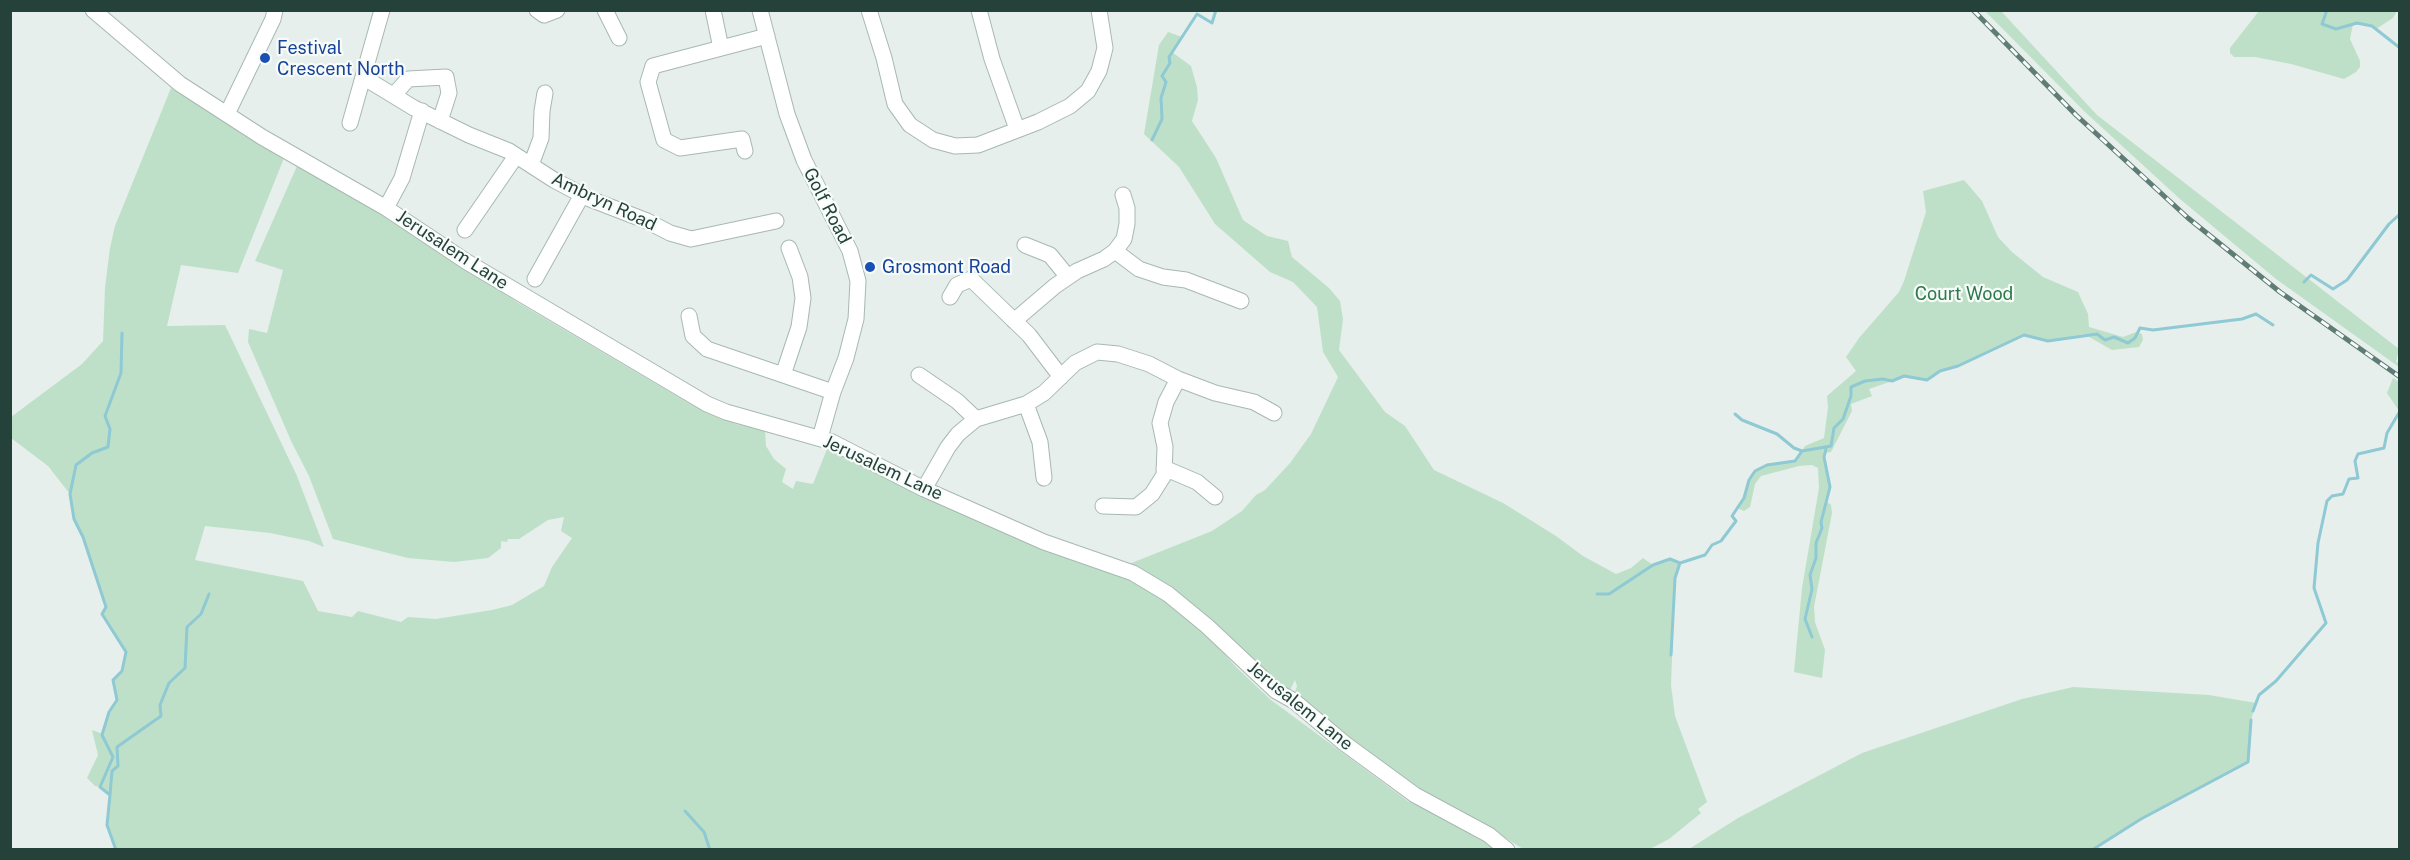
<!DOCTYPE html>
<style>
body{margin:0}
#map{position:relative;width:2410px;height:860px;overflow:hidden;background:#e6efeb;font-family:"Public Sans",sans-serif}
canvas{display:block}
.frame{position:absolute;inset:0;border:12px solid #24423a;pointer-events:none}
</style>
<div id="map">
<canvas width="2410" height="860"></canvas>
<div class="frame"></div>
</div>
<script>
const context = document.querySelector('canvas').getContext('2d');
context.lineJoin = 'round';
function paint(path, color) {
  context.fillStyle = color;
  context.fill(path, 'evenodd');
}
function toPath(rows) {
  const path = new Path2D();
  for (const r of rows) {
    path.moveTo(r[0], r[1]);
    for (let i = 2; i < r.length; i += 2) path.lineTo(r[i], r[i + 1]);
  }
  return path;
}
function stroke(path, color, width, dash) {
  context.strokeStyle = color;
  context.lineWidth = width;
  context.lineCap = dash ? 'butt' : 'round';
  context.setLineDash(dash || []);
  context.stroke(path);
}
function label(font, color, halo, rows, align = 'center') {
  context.font = font + ' "Public Sans",sans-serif';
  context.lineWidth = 4.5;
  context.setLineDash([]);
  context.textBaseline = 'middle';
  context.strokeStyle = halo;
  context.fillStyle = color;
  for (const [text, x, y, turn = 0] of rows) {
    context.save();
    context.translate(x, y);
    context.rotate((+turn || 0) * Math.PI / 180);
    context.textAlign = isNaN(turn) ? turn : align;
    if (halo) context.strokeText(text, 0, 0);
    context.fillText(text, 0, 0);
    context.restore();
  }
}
paint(toPath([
 [1985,11,2001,11,2097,115,2399,349,2396,362,2399,363,2399,367,2276,279,2180,199,2085,112],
 [2259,11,2259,10,2397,11,2393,18,2376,29,2372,26,2353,24,2350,39,2360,61,2360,67,2356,72,2344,79,2291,64,2255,57,2234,57,2230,53,2230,48],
 [1168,32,1182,37,1172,52,1191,66,1197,87,1198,100,1192,121,1216,158,1243,220,1267,236,1288,241,1292,257,1329,288,1340,301,1343,319,1339,350,1385,412,1405,426,1434,470,1503,503,1556,536,1583,556,1616,574,1631,568,1643,558,1653,565,1670,559,1680,563,1675,578,1671,685,1675,716,1707,802,1698,809,1701,813,1669,839,1650,849,1523,849,1482,823,1420,793,1294,695,1297,686,1295,680,1290,690,1286,693,1129,564,1212,531,1242,511,1256,495,1265,490,1290,463,1311,434,1338,377,1323,352,1317,307,1293,282,1270,272,1215,224,1179,167,1144,134,1159,45],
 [171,88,284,158,238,273,181,265,167,326,225,325,297,476,324,547,309,541,270,533,205,526,195,560,303,581,318,611,352,617,358,611,401,622,408,617,436,619,492,610,512,605,544,586,552,567,572,538,561,531,564,517,548,520,519,539,508,539,507,542,501,541,501,548,488,558,454,562,408,558,333,539,309,476,292,443,248,342,249,329,267,333,283,270,255,261,297,166,384,214,517,302,692,405,736,424,765,430,766,446,774,459,786,469,782,482,793,489,796,481,813,484,827,449,909,489,1116,571,1166,601,1210,637,1236,667,1271,700,1408,801,1440,816,1496,849,116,849,107,825,110,795,100,787,95,786,87,778,98,755,92,730,103,734,109,712,117,700,113,680,122,671,126,652,102,614,106,607,83,537,74,519,70,494,48,466,11,438,11,417,82,364,103,341,105,288,110,248,115,226],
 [1964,180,1982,201,1998,237,2012,252,2043,277,2078,292,2088,314,2089,327,2123,337,2136,332,2142,334,2143,340,2139,347,2112,350,2084,334,2048,341,2024,335,1958,366,1940,371,1927,380,1904,377,1869,389,1872,396,1851,404,1852,411,1831,452,1824,453,1830,487,1826,501,1831,505,1832,513,1814,607,1815,622,1825,650,1822,678,1794,672,1802,588,1819,488,1818,468,1812,465,1799,466,1761,476,1755,484,1750,507,1744,511,1737,508,1744,498,1749,480,1755,471,1767,465,1795,461,1805,446,1824,438,1828,407,1827,396,1856,371,1846,357,1859,338,1899,292,1904,281,1926,212,1923,191],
 [2393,378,2399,382,2399,411,2387,393],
 [2073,687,2209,695,2256,703,2251,720,2248,762,2141,819,2092,849,1689,849,1738,818,1862,753,2022,699]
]), '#bfe0c8');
stroke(toPath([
 [2327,10,2322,24,2336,29,2357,23,2372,26,2400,48],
 [1152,140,1162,119,1161,98,1166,82,1162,76,1170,63,1169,57,1197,14,1212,23,1216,10],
 [2304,282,2311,275,2333,289,2347,280,2389,224,2400,214],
 [1735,414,1742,420,1777,434,1794,448,1802,451],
 [1597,594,1609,594,1653,565,1670,559,1680,563,1705,555,1712,545,1721,541,1736,521,1732,516,1744,498,1749,480,1755,471,1767,465,1795,461,1802,451,1831,446,1834,428,1843,419,1851,396,1851,387,1865,381,1883,379,1892,381,1904,376,1927,380,1940,371,1958,366,2024,335,2048,341,2097,334,2105,340,2114,337,2128,343,2135,338,2140,328,2153,330,2242,319,2256,314,2273,325],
 [1812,637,1805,619,1812,589,1810,575,1816,558,1816,543,1822,528,1821,522,1830,487,1824,457,1826,449],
 [1671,655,1675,578,1680,563],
 [2253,711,2259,695,2276,681,2326,623,2314,588,2318,543,2327,501,2332,496,2343,494,2349,479,2358,478,2355,461,2358,454,2384,448,2387,433,2400,411],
 [110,795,112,771,118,766,117,747,161,716,160,705,169,683,185,668,187,627,201,614,209,594],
 [685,811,704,832,710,850],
 [116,850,107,825,110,795,100,787,113,757,102,735,109,712,117,700,113,680,122,671,126,652,102,614,106,607,83,537,74,519,70,494,76,465,92,453,108,447,110,429,105,416,121,373,122,333],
 [2092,850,2141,819,2248,762,2251,720]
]), '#8ec9d4', 3);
const minor = toPath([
 [93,10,180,84,262,137,386,208,467,262,707,404,726,412,832,442,924,489,1044,542,1133,573,1168,594,1207,626,1276,691,1294,701,1344,743,1415,795,1489,835,1507,850],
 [537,10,544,15,557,10],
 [605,10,619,38],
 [713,10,721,48],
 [760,10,787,114,804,160,850,251,858,281,856,319,846,358,833,392,820,438],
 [869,10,884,58,895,104,910,125,933,140,955,146,978,145,1038,122,1070,106,1088,91,1099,71,1105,48,1099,10],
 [979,10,992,59,1017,129],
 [363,77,414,108,469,135,509,151,554,180,590,199,647,221,670,233,691,239,776,221],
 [394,95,408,79,446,77,449,93,440,121],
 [227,114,273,19,275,10],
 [350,123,382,10],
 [745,151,742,139,680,148,664,140,648,82,653,66,767,36],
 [531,165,541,138,542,111,545,93],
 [386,208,402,178,422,111],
 [465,230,516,156],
 [1025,245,1050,255,1068,277],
 [1115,251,1139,269,1163,277,1186,280,1241,301],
 [535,279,582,195],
 [950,297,957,285,971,279,1029,335,1061,377],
 [689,316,693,336,707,349,833,392],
 [1014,321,1055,286,1077,271,1104,259,1115,251,1124,239,1127,224,1127,208,1123,195],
 [783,375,799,327,803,298,800,277,789,248],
 [919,375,957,401,976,419],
 [1026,404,1040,442,1044,478],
 [1164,468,1197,482,1215,497],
 [924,489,948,447,958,434,976,419,1026,404,1044,393,1075,363,1097,352,1118,354,1149,364,1178,379,1215,393,1254,402,1274,413],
 [1103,506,1136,507,1152,494,1164,475,1165,447,1160,423,1166,402,1178,379]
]);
stroke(minor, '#a8b8b2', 17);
stroke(minor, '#fff', 15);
const rail = toPath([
 [1973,10,2076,115,2188,218,2280,292,2400,377]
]);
stroke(rail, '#5f7d75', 5);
stroke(rail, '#f7fbf9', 3, [9]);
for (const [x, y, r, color] of [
 [265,58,6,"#1a4fb4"],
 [870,267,6,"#1a4fb4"]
]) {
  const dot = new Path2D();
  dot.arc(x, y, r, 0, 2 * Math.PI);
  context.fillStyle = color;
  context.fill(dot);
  stroke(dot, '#f7fbf9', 2);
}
label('18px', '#164399', '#f7fbf9', [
 ["Festival",277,48],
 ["Crescent North",277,69],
 ["Grosmont Road",882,267]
], 'left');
label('18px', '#24423a', '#f7fbf9', [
 ["Ambryn Road",604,202,25],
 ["Golf Road",827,206,63],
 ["Jerusalem Lane",452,250,33],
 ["Jerusalem Lane",883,468,25],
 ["Jerusalem Lane",1300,706,39]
]);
label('18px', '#2d7a4b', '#f7fbf9', [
 ["Court Wood",1964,294]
]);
</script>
